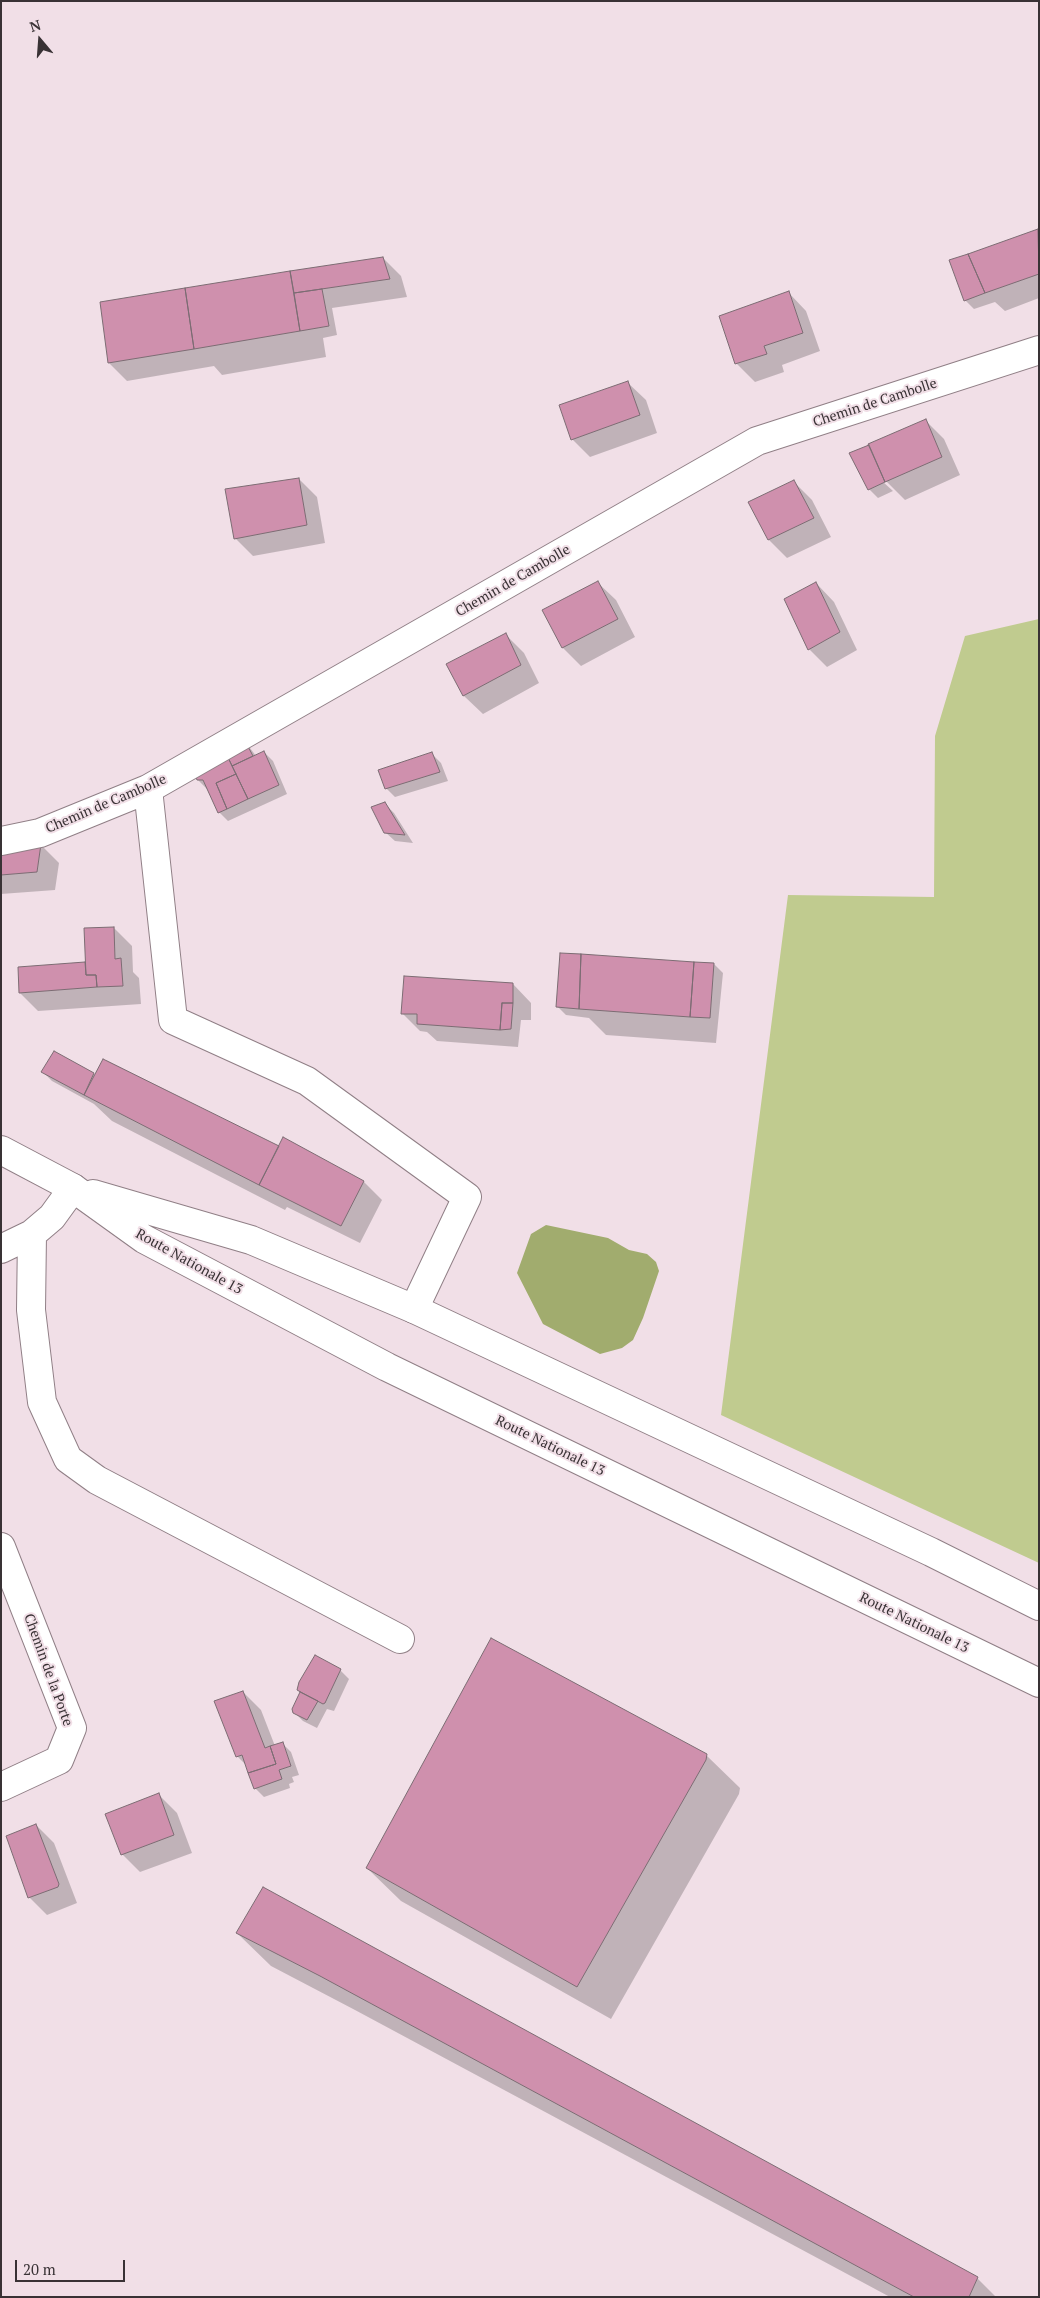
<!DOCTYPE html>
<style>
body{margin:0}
#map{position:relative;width:1040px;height:2298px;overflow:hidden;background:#f1dfe7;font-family:"PT Serif",serif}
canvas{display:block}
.frame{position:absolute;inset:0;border:2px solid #393235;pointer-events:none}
.north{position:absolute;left:15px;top:15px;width:50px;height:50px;-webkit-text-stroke:4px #f1dfe7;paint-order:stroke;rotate:342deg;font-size:14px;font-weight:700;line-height:20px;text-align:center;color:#393235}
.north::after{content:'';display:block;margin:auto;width:18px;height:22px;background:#393235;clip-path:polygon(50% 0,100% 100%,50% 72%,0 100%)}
.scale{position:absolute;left:15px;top:2260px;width:110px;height:22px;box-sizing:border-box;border:2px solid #393235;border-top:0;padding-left:6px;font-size:15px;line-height:18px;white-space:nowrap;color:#393235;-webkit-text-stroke:4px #f1dfe7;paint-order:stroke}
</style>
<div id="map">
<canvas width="1040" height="2298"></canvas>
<div class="frame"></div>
<div class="north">N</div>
<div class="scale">20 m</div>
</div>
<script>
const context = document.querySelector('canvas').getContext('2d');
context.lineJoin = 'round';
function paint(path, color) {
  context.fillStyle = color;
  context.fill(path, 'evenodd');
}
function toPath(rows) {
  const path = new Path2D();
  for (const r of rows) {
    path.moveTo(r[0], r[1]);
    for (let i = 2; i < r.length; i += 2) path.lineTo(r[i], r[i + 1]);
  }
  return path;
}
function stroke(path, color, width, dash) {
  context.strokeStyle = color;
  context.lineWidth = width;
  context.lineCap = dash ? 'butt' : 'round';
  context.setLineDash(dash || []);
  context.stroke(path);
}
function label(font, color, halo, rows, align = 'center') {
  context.font = font + ' "PT Serif",serif';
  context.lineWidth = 4;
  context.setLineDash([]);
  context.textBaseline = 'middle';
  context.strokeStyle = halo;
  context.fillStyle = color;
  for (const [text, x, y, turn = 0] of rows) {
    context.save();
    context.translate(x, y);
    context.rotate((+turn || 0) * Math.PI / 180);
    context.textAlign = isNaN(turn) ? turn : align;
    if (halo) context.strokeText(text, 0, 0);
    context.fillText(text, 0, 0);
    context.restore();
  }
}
paint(toPath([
 [1039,619,1039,1563,721,1415,788,895,934,897,935,736,965,636]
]), '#c0cb8f');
paint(toPath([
 [546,1225,608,1238,629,1250,647,1254,656,1262,659,1271,643,1318,633,1340,622,1348,600,1354,543,1324,517,1273,531,1234]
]), '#a1ac6e');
paint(toPath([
 [1038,230,1039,298,1005,311,995,302,974,309,965,300,968,255],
 [383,258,401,276,407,297,332,308,337,335,323,338,326,357,222,375,214,366,127,381,109,363,102,303],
 [788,292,806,311,820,351,782,365,784,372,755,382,737,364],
 [627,382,646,400,657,433,590,457,572,439],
 [926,421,944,439,960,475,905,500,886,481,882,481,893,491,878,498,869,489],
 [299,479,317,497,325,543,253,556,235,538],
 [794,482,812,500,831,537,787,558,769,540],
 [597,582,616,600,635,637,581,666,563,648,544,611],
 [816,583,834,602,857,650,827,667,809,649],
 [506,635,524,653,539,683,483,714,464,696,448,665],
 [244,740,256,756,264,752,273,761,287,794,228,821,219,812,207,789,198,780],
 [432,754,441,763,448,781,395,797,386,788],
 [385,804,394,813,413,843,395,841,385,832],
 [41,845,59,863,55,890,1,894,1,849],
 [114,928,132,946,133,972,139,978,141,1004,38,1011,20,993,19,968,86,963],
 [714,964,723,973,716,1043,606,1035,589,1018,566,1015,557,1006],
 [513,984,531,1003,531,1020,521,1020,518,1047,437,1041,427,1032,420,1031,402,1013],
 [54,1053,95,1075,106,1060,279,1147,284,1139,364,1182,382,1200,360,1243,287,1207,285,1210,112,1121,94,1104,52,1081,43,1072],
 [340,1670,349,1679,334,1711,327,1709,317,1728,303,1721,294,1712,301,1692,298,1690],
 [243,1692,261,1710,275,1746,282,1743,291,1752,299,1775,292,1777,294,1782,289,1784,290,1788,264,1797,255,1788,247,1766,238,1757,216,1702],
 [706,1755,740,1788,739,1794,611,2019,401,1901,367,1868],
 [159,1795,177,1813,192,1853,140,1872,122,1854],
 [36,1825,54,1843,77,1903,47,1915,29,1897],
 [237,1933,977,2278,996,2297,890,2297,355,2010,271,1966]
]), '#0003');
const building = toPath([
 [1038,229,1039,274,985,293,968,254,1038,229],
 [968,254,985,293,964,301,949,260,968,254],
 [383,257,390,279,294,293,290,271,383,257],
 [290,271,300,331,194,349,185,288,290,271],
 [185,288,194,349,108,363,100,302,185,288],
 [322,289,329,326,300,331,294,293,322,289],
 [789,291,803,333,764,346,767,354,735,364,719,316,789,291],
 [628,381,640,415,571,440,559,405,628,381],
 [926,419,942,457,885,482,868,444,926,419],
 [869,445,885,482,868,490,849,453,869,445],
 [299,478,307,525,234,539,225,489,299,478],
 [794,480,814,518,768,540,748,502,794,480],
 [598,581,618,619,562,648,542,610,598,581],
 [816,582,840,632,808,650,784,599,816,582],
 [506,633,521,665,463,696,446,664,506,633],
 [244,739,253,756,232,766,223,747,244,739],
 [223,747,236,774,216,783,227,809,218,813,203,780,197,780,190,763,223,747],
 [264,751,279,785,248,799,232,766,264,751],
 [432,752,440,772,385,789,378,770,432,752],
 [236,774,248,799,227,809,216,783,236,774],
 [385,802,405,835,384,833,371,807,385,802],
 [41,844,37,872,1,875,1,846,41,844],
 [114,927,115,959,121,958,123,986,97,987,96,975,86,975,84,928,114,927],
 [560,953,581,954,579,1009,556,1007,560,953],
 [581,954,694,962,690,1017,579,1009,581,954],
 [85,962,86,975,96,975,97,987,19,993,18,967,85,962],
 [694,962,714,963,710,1018,690,1017,694,962],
 [404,976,513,983,513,1003,502,1003,500,1030,417,1024,417,1014,401,1014,404,976],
 [502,1003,513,1003,511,1029,500,1030,502,1003],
 [54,1051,94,1073,84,1095,41,1072,54,1051],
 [103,1059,279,1146,259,1185,84,1095,103,1059],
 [283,1137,364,1181,341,1226,259,1185,283,1137],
 [491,1638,707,1754,706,1760,577,1987,366,1868,491,1638],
 [315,1655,341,1669,325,1703,323,1704,297,1690,299,1682,315,1655],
 [243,1691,265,1748,270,1746,276,1764,248,1773,242,1755,236,1757,214,1701,243,1691],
 [300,1692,318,1701,307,1720,293,1713,292,1709,300,1692],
 [283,1742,291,1766,279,1770,282,1779,254,1789,248,1773,276,1764,270,1746,283,1742],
 [159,1793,174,1835,121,1855,105,1814,159,1793],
 [36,1824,59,1884,58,1887,28,1898,6,1836,36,1824],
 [263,1887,978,2277,969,2297,914,2297,320,1976,236,1933,263,1887]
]);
paint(building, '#cf90ad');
stroke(building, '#7c6c73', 1);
const minor = toPath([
 [148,789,173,1020,307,1081,467,1197,414,1309],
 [1,841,40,833,148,789,757,441,1039,350],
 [32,1234,31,1310,42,1402,68,1459,97,1480,400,1639],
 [1,1249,32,1234,52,1217,73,1188],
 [1,1547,72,1728,59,1760,1,1787]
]);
const major = toPath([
 [1,1150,73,1188,144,1239,387,1367,1039,1683],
 [93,1194,251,1240,414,1309,931,1552,1039,1606]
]);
stroke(minor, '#907f86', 30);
stroke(major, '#907f86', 30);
stroke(minor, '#fff', 28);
stroke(major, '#fff', 28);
label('14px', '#393235', '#f1dfe7', [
 ["Chemin de Cambolle",875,403,-18],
 ["Chemin de Cambolle",513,581,-30],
 ["Chemin de Cambolle",106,804,-23],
 ["Route Nationale 13",189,1262,29],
 ["Route Nationale 13",550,1446,26],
 ["Route Nationale 13",914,1623,26],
 ["Chemin de la Porte",48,1670,70]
]);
</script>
